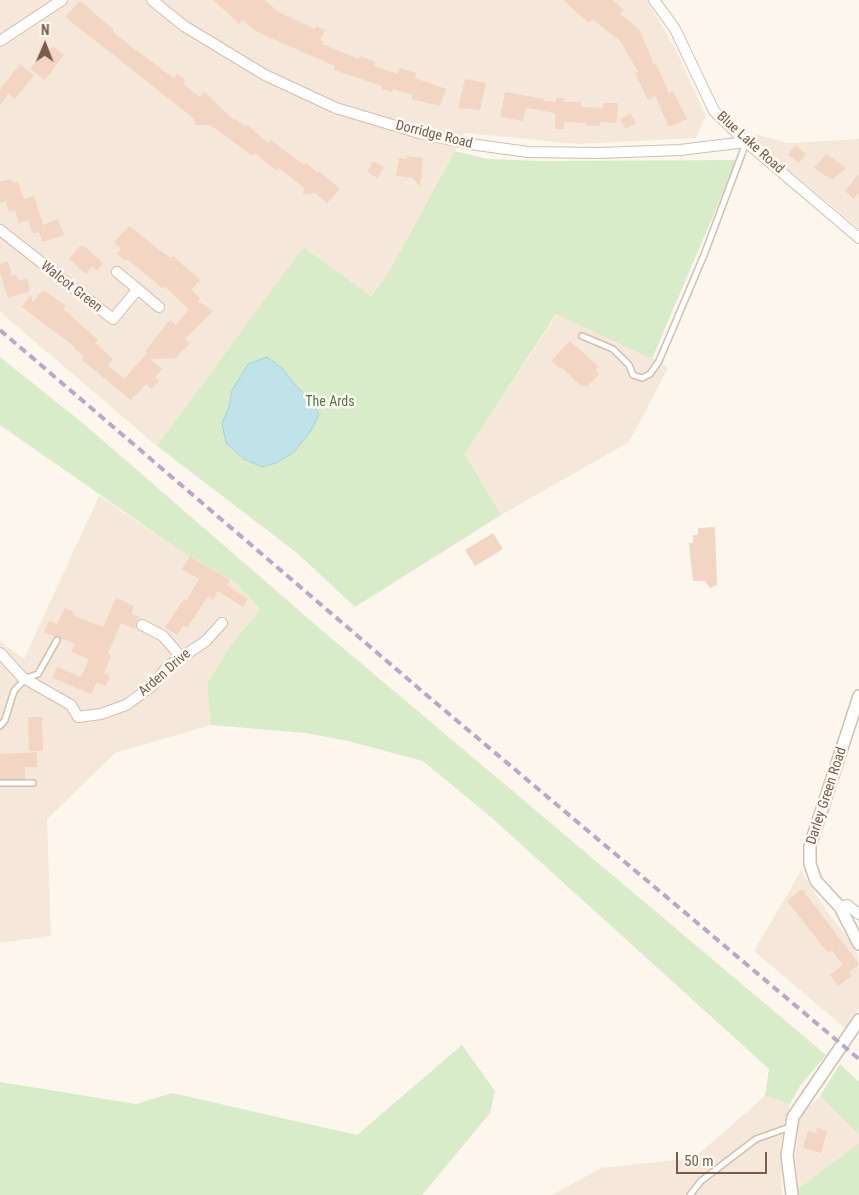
<!DOCTYPE html>
<style>
body{margin:0}
#map{position:relative;width:859px;height:1195px;overflow:hidden;background:#fdf6ec;font-family:"Roboto Condensed",sans-serif}
canvas{display:block}
.north{position:absolute;left:20px;top:20px;width:50px;height:50px;-webkit-text-stroke:4px #fffaf3;paint-order:stroke;rotate:1deg;font-size:14px;font-weight:700;line-height:20px;text-align:center;color:#7a5c4d}
.north::after{content:'';display:block;margin:auto;width:18px;height:22px;background:#7a5c4d;clip-path:polygon(50% 0,100% 100%,50% 72%,0 100%)}
.scale{position:absolute;left:676px;top:1152px;width:91px;height:22px;box-sizing:border-box;border:2px solid #7a5c4d;border-top:0;padding-left:6px;font-size:15px;line-height:18px;white-space:nowrap;color:#7a5c4d;-webkit-text-stroke:4px #fffaf3;paint-order:stroke}
</style>
<div id="map">
<canvas width="859" height="1195"></canvas>
<div class="north">N</div>
<div class="scale">50 m</div>
</div>
<script>
const context = document.querySelector('canvas').getContext('2d');
context.lineJoin = 'round';
function paint(path, color) {
  context.fillStyle = color;
  context.fill(path, 'evenodd');
}
function toPath(rows) {
  const path = new Path2D();
  for (const r of rows) {
    path.moveTo(r[0], r[1]);
    for (let i = 2; i < r.length; i += 2) path.lineTo(r[i], r[i + 1]);
  }
  return path;
}
function stroke(path, color, width, dash) {
  context.strokeStyle = color;
  context.lineWidth = width;
  context.lineCap = dash ? 'butt' : 'round';
  context.setLineDash(dash || []);
  context.stroke(path);
}
function label(font, color, halo, rows, align = 'center') {
  context.font = font + ' "Roboto Condensed",sans-serif';
  context.lineWidth = 5;
  context.setLineDash([]);
  context.textBaseline = 'middle';
  context.strokeStyle = halo;
  context.fillStyle = color;
  for (const [text, x, y, turn = 0] of rows) {
    context.save();
    context.translate(x, y);
    context.rotate((+turn || 0) * Math.PI / 180);
    context.textAlign = isNaN(turn) ? turn : align;
    if (halo) context.strokeText(text, 0, 0);
    context.fillText(text, 0, 0);
    context.restore();
  }
}
paint(toPath([
 [0,0,647,0,675,48,706,116,696,138,577,144,465,133,387,275,370,296,303,247,157,446,0,312],
 [755,134,788,143,859,139,859,229,753,140],
 [557,314,659,361,668,368,629,442,501,515,465,454],
 [99,496,175,547,235,582,260,609,231,645,207,683,211,725,115,753,47,819,51,936,0,943,0,641,24,659],
 [801,871,826,910,854,946,859,961,859,1009,846,1029,754,951],
 [765,1096,790,1104,780,1146,782,1195,552,1195,601,1168,694,1158],
 [820,1096,859,1135,859,1143,798,1189,795,1156,800,1115]
]), '#f5e8da');
paint(toPath([
 [455,151,487,159,542,161,737,160,652,359,556,314,465,454,501,515,355,607,297,553,157,446,303,247,371,296,387,275],
 [0,357,85,425,318,627,826,1055,800,1086,790,1104,765,1096,769,1069,492,818,423,761,348,741,306,733,211,725,207,683,231,645,260,609,235,582,175,547,0,425],
 [462,1045,495,1091,490,1113,422,1195,0,1195,0,1082,136,1104,172,1093,357,1135],
 [840,1064,859,1082,859,1135,820,1096],
 [859,1143,859,1195,798,1195,798,1189]
]), '#d8ecc9');
const water = toPath([
 [267,357,282,368,297,387,313,401,319,415,310,432,293,453,276,463,262,467,244,459,226,443,222,423,229,407,232,390,248,364,267,357]
]);
paint(water, '#bfe3e8');
stroke(water, '#a5d3da', 1);
paint(toPath([
 [213,0,264,0,279,12,315,29,316,26,325,30,320,40,323,41,322,44,359,59,360,56,375,62,374,66,398,74,400,68,416,73,415,78,446,89,440,106,411,99,413,95,393,89,392,92,382,89,382,86,334,70,335,66,259,33,242,20,240,24],
 [563,0,612,0,624,10,620,14,639,29,654,65,656,64,669,93,673,91,687,119,669,127,655,96,648,100,635,73,638,72,621,42,592,19,589,23],
 [80,1,114,30,113,32,145,57,174,78,177,74,186,80,183,84,200,97,204,92,234,120,236,119,246,127,247,125,268,143,271,140,304,165,306,163,318,173,319,171,340,189,327,203,315,193,303,194,304,188,279,168,277,171,255,153,253,156,210,125,196,125,192,117,65,17],
 [53,46,64,55,45,80,30,69,47,48,50,50],
 [20,64,34,75,15,99,8,94,0,105,0,89],
 [465,79,486,83,480,110,458,108],
 [505,92,544,99,544,101,556,102,556,98,565,98,564,102,581,102,581,107,603,108,603,103,618,103,617,123,600,122,600,126,586,126,586,123,564,122,564,129,555,129,555,113,526,108,523,121,500,117],
 [630,113,636,123,626,129,620,119],
 [795,145,806,154,799,163,788,155],
 [826,154,846,168,832,180,814,168],
 [407,156,423,158,420,187,413,178,396,176,399,158,407,159],
 [374,161,384,167,377,178,367,171],
 [859,173,859,192,854,199,845,191],
 [11,179,12,182,18,183,24,199,34,196,43,225,58,219,64,235,42,242,39,232,33,234,28,220,19,223,15,210,9,212,6,201,0,203,0,182],
 [129,226,165,254,171,258,173,256,200,280,191,290,200,298,198,301,213,311,185,339,190,343,176,358,150,359,162,369,155,377,159,381,152,389,146,384,131,400,81,359,84,356,74,348,75,347,22,307,31,295,33,302,43,290,55,298,66,306,63,309,98,340,95,343,113,359,108,365,124,379,147,353,145,351,170,320,176,325,189,309,164,286,162,288,127,259,125,261,117,254,121,249,114,242],
 [80,246,84,246,103,263,97,271,92,266,86,274,69,259],
 [8,261,12,276,16,275,18,281,27,278,30,291,8,298,0,272,0,264],
 [570,341,599,367,595,370,599,374,587,387,583,385,582,387,561,367,559,368,551,361],
 [715,527,717,585,710,588,705,581,693,581,689,543,693,543,693,535,698,535,698,528],
 [493,533,503,549,475,566,465,550],
 [190,556,230,580,227,585,248,599,243,607,218,591,213,600,208,596,187,628,183,626,177,635,165,627,184,599,186,601,199,579,182,569],
 [116,598,134,606,131,614,140,617,136,622,135,629,121,623,108,654,111,656,104,673,110,676,106,686,97,682,91,694,52,678,57,667,81,677,89,659,71,652,75,644,44,632,49,621,57,624,65,608,74,612,73,615,103,627],
 [28,717,42,717,43,751,29,751],
 [37,752,37,767,25,767,25,779,0,779,0,754],
 [802,889,859,964,849,972,852,976,838,986,830,975,843,965,832,950,828,953,787,901],
 [817,1128,827,1131,821,1153,803,1148,808,1131,816,1133]
]), '#f3d5c3');
const service = toPath([
 [582,336,613,349,629,365,633,375,642,378,650,374,659,361,704,255,746,143],
 [0,726,5,720,14,691,26,678,38,674,57,640],
 [0,783,33,783],
 [690,1195,701,1181,756,1139,790,1127]
]);
const minor = toPath([
 [152,0,184,26,265,75,336,108,419,133,470,144,528,152,599,153,680,150,746,142],
 [654,0,675,29,714,111,746,142,859,238],
 [0,41,62,0],
 [0,230,113,319,138,289],
 [117,272,159,307],
 [142,625,163,636,181,657],
 [0,653,22,677,71,705,78,717,101,714,126,705,152,686,168,666,206,641,222,623],
 [840,907,847,905,859,914]
]);
const tertiary = toPath([
 [859,696,810,846,810,864,816,881,840,907,859,944],
 [792,1195,787,1155,793,1117,859,1020]
]);
stroke(service, '#d1beb0', 8);
stroke(minor, '#d1beb0', 12);
stroke(tertiary, '#d1beb0', 14);
stroke(service, '#fff', 5);
stroke(minor, '#fff', 10);
stroke(tertiary, '#fff', 11);
stroke(toPath([
 [0,330,430,698,859,1059]
]), '#b9a8c9', 4, [8, 5]);
label('14px', '#7a5c4d', '#fffaf3', [
 ["Dorridge Road",434,135,14],
 ["Blue Lake Road",750,143,42],
 ["Walcot Green",71,287,38],
 ["Arden Drive",165,673,-41],
 ["Darley Green Road",827,796,-72]
]);
label('14px', '#537a41', '#fffaf3', [
 ["The Ards",330,402]
]);
</script>
